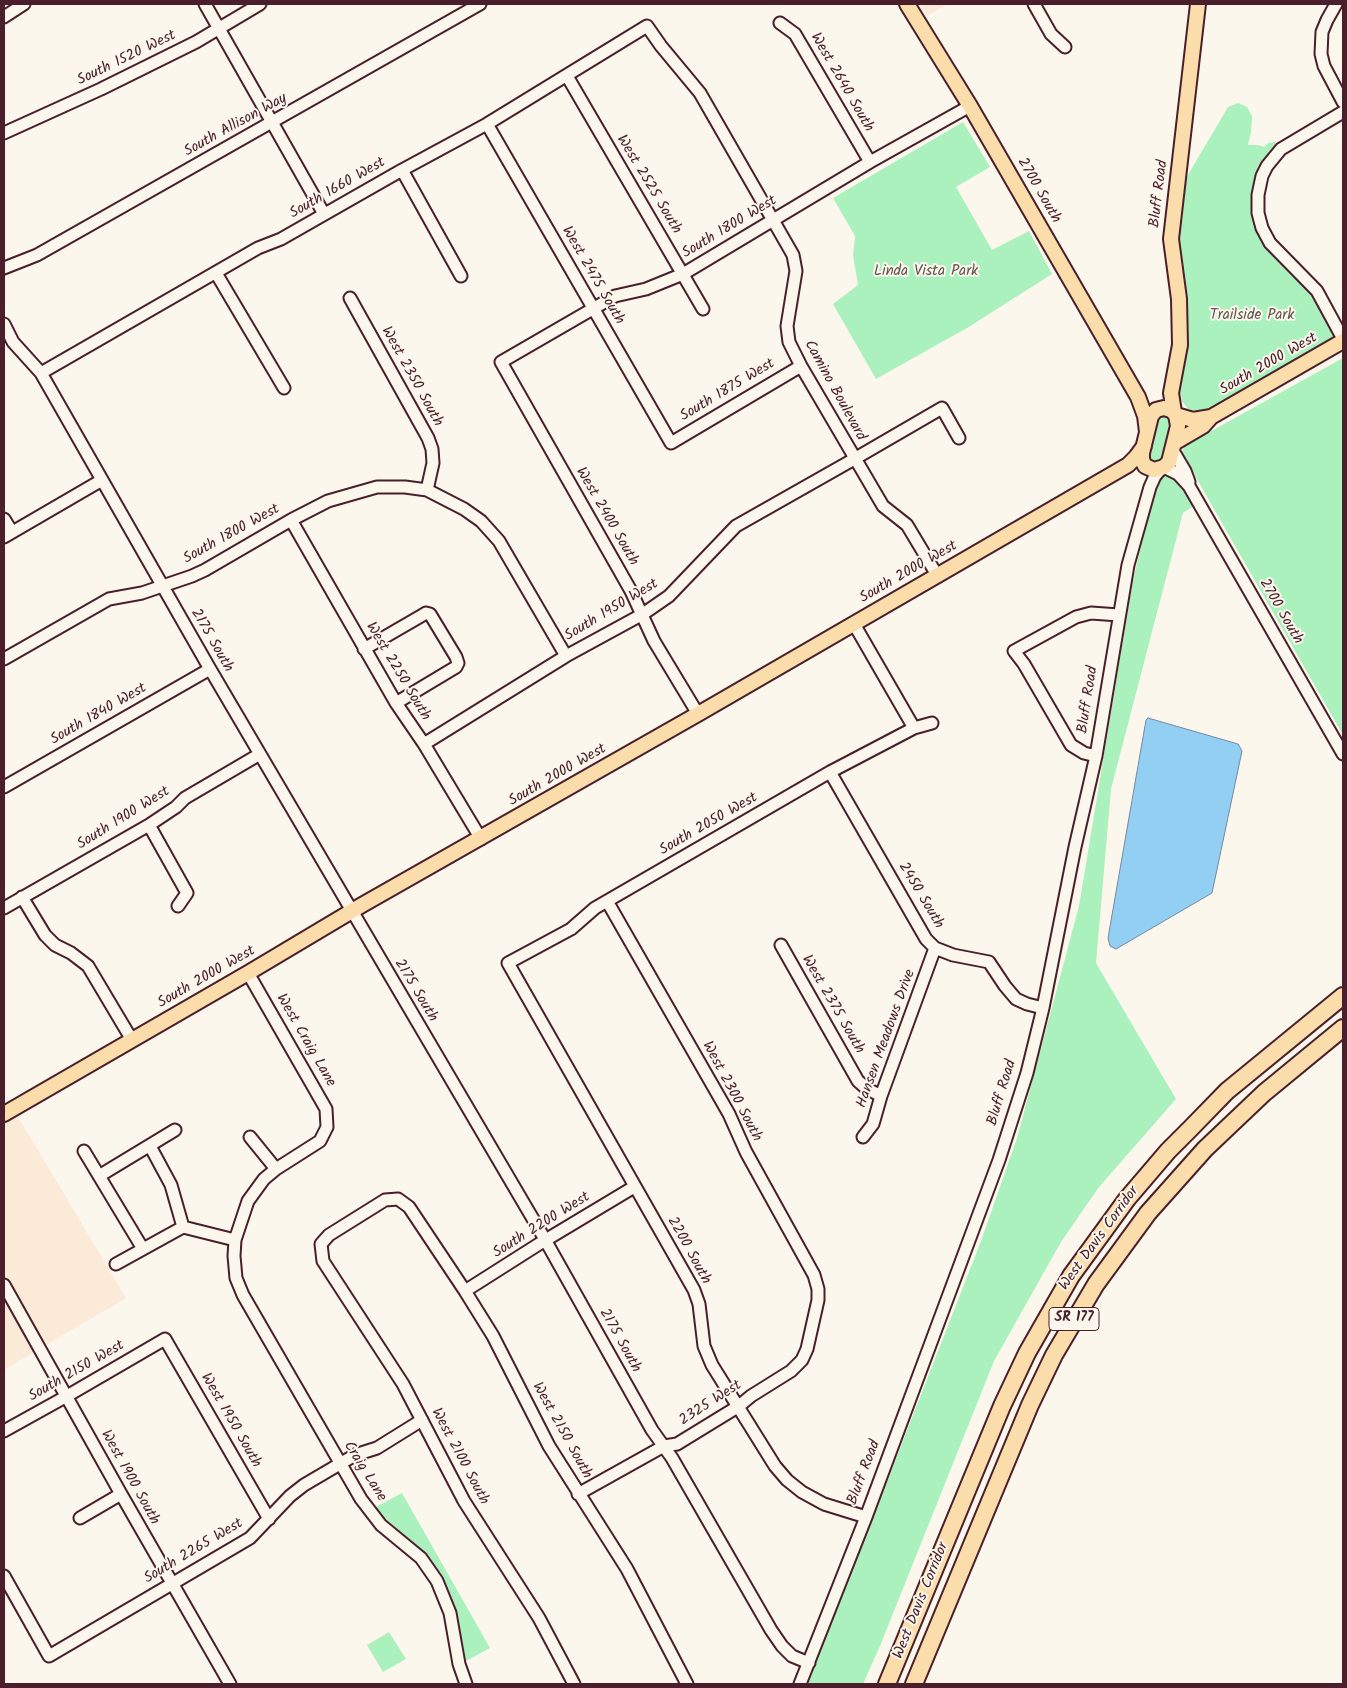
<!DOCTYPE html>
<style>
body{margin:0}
#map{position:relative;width:1347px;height:1688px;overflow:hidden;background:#fbf7ec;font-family:Kalam,sans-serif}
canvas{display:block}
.frame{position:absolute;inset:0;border:5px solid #4a1f2b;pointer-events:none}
</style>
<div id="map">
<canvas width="1347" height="1688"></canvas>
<div class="frame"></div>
</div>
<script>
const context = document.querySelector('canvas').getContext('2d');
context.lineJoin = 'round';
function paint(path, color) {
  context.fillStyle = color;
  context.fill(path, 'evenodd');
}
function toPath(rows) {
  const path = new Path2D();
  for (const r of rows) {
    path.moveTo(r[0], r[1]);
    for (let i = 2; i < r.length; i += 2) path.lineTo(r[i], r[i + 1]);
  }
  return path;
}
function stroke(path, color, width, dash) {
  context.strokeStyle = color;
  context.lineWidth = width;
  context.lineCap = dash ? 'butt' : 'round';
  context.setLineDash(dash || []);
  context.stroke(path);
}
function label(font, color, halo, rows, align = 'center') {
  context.font = font + ' Kalam,sans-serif';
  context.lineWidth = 4;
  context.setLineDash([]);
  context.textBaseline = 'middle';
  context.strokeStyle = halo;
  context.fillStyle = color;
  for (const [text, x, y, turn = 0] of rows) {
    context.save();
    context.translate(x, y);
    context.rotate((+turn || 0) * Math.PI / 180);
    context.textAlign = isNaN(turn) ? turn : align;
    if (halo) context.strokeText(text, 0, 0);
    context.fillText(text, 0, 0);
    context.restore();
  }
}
paint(toPath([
 [920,4,948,4,927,16],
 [17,1115,126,1298,4,1370,4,1123]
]), '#fcead9');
paint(toPath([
 [1238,103,1247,107,1252,116,1251,132,1248,145,1258,145,1264,147,1268,143,1274,142,1281,149,1262,176,1262,228,1317,291,1343,341,1203,413,1188,409,1182,401,1181,395,1178,394,1186,347,1187,313,1179,242,1185,180,1228,107],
 [963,122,990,167,956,187,992,250,1029,231,1052,274,967,328,876,379,833,304,858,285,853,255,855,236,833,198],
 [1343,358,1343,735,1182,453,1184,446,1188,444],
 [1164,413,1174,421,1161,463,1151,463,1147,454,1155,420],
 [1169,474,1179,480,1195,505,1183,513,1111,789,1096,963,1176,1099,1099,1187,1061,1242,994,1361,880,1646,863,1684,808,1684,981,1241,1017,1138,1079,906,1132,585,1146,525,1159,482,1162,477],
 [402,1493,490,1648,464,1662,456,1616,444,1584,436,1568,418,1547,374,1508],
 [389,1632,406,1659,383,1672,367,1645]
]), '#abf1be');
const water = toPath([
 [1148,718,1238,744,1242,751,1212,893,1116,949,1110,946,1108,938,1146,720,1148,718]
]);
paint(water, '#93cef3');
stroke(water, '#7688a3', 1);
const minor = toPath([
 [205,4,324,214],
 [1034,4,1051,34,1065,47],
 [1336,4,1327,20,1322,32,1321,54,1324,66,1343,102],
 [4,17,24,4],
 [780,23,795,34,870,162],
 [567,76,703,309],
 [1343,112,1281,149,1267,166,1262,176,1258,195,1258,213,1262,228,1270,243,1317,291,1343,339],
 [487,124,671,443,801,366],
 [4,133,101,89,196,42,260,4],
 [402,170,461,276],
 [4,268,37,255,480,4],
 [216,273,284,388],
 [350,298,428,438,432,449,433,463,427,490],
 [4,324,13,342,41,373,210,669,543,1236,652,1430,672,1458,771,1630,782,1646,792,1656,809,1663],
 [41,373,258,248,281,239,402,170,487,124,647,26,661,46,700,93,793,255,796,271,787,326,789,342,801,366,883,506,907,525,937,575],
 [1172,449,1185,471,1189,482],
 [1164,467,1178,474,1189,486,1343,754],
 [4,519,12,532],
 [291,520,396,703,424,744,481,839],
 [4,537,102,480],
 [854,624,914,728],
 [364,649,421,616,426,613,430,614,456,657,458,663,456,667,396,703],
 [4,659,109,599,142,593,192,576,205,570,291,520,328,501,377,487,405,487,427,490,464,509,481,521,499,541,566,656],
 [698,714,654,641,631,591,501,362,615,296,646,289,683,274,870,162,970,106],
 [424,744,566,656,643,614,669,596,736,526,849,462,942,408,959,438],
 [1096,756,1084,753,1071,745,1024,664,1014,651,1076,617,1091,613,1119,615],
 [830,772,926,939,935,948,953,955,989,962,1005,986,1016,999,1027,1004,1043,1008],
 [4,787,210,669],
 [149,825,187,893,178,906],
 [22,897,45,935,55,945,71,953,88,966,132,1040],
 [4,908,149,825,176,807,185,798,260,754],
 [781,945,858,1081,866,1088,881,1096],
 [248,973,326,1109,327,1127,320,1141,276,1169,264,1179,248,1201,235,1240,234,1256,236,1278,243,1295,361,1499,381,1525,421,1558,437,1581,450,1613,459,1664,466,1684],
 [250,1137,276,1169],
 [863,1137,873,1124,881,1096,935,948],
 [150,1146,171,1185,183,1227],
 [84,1151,143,1249],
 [99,1176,175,1130],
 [183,1227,235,1240],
 [116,1264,183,1227],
 [4,1285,121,1494,230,1684],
 [465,1291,539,1244,634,1187],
 [4,1431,67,1396,165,1339,269,1519],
 [578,1494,664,1446,677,1444,739,1406,751,1396,791,1371,802,1360,807,1349,818,1300,818,1289,814,1275,746,1152,729,1114,607,901],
 [866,1517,824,1504,802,1492,787,1480,775,1466,712,1365,704,1346,699,1304,694,1290,508,963,571,929,595,908,830,772,914,728,932,723],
 [80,1518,121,1494],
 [4,1576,49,1656,250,1538,290,1496,304,1485,355,1455,377,1448,422,1420],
 [574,1684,539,1618,464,1501,403,1384,323,1261,321,1244,329,1235,385,1200,398,1199,409,1207,465,1291,493,1336,549,1446,627,1569,687,1684],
 [800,1684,866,1517,999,1160,1027,1073,1043,1008,1075,847,1096,756,1128,565,1150,487,1155,476,1161,469]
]);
const major = toPath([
 [907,4,970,106,1138,397,1145,416,1147,432],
 [1164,408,1171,410,1176,415,1178,426,1169,462,1164,467,1154,470,1145,466,1142,460,1142,453,1151,416,1156,410,1164,408],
 [1174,412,1171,393,1180,345,1179,299,1171,239,1198,4],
 [1176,415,1193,420,1211,417],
 [1174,443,1203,426,1211,417,1343,341],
 [4,1114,248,973,362,905,698,714,1128,465,1136,457,1144,446]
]);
const highway = toPath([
 [887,1684,1002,1406,1027,1353,1071,1276,1127,1199,1168,1151,1190,1129,1227,1091,1343,996],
 [914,1684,1030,1405,1054,1355,1096,1284,1148,1213,1205,1149,1264,1093,1343,1028]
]);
stroke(minor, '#4a1f2b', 15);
stroke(major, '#4a1f2b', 18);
stroke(highway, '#4a1f2b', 20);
stroke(minor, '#fbf7ec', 11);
stroke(major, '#faddab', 14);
stroke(highway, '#faddab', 16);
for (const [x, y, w] of [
 [1074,1319,50]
]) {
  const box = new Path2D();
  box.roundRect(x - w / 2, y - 11.5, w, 23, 4);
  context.fillStyle = '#fbf7ec';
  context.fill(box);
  stroke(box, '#4a1f2b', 1);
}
label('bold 14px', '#4a1f2b', null, [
 ["SR 177",1074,1319]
]);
label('15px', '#4a1f2b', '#fbf7ec', [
 ["South 1520 West",127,59,-26],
 ["West 2640 South",841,83,60],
 ["South Allison Way",236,126,-29],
 ["West 2525 South",648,185,59],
 ["South 1660 West",338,189,-30],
 ["2700 South",1038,191,60],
 ["Bluff Road",1160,194,-83],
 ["South 1800 West",730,228,-31],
 ["West 2475 South",592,276,60],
 ["South 2000 West",1269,365,-30],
 ["West 2350 South",411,377,61],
 ["South 1875 West",728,391,-31],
 ["Camino Boulevard",834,391,61],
 ["West 2400 South",606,517,60],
 ["South 1800 West",232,535,-29],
 ["South 2000 West",909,573,-30],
 ["South 1950 West",612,611,-31],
 ["2700 South",1280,612,60],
 ["2175 South",211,641,60],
 ["West 2250 South",397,672,59],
 ["Bluff Road",1089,700,-81],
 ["South 1840 West",99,715,-30],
 ["South 2000 West",558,776,-30],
 ["South 1900 West",124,819,-32],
 ["South 2050 West",709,825,-30],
 ["2450 South",920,896,59],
 ["South 2000 West",207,978,-30],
 ["2175 South",415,991,59],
 ["West 2375 South",832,1005,60],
 ["Hansen Meadows Drive",887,1039,-70],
 ["West Craig Lane",305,1041,60],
 ["West 2300 South",731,1092,62],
 ["Bluff Road",1003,1093,-73],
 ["South 2200 West",542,1226,-32],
 ["West Davis Corridor",1100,1239,-54],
 ["2200 South",688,1251,61],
 ["2175 South",619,1341,61],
 ["South 2150 West",77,1372,-30],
 ["2325 West",711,1404,-33],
 ["West 1950 South",230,1421,60],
 ["West 2150 South",561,1431,61],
 ["West 2100 South",459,1457,62],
 ["Craig Lane",364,1472,58],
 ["Bluff Road",865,1473,-69],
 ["West 1900 South",129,1478,61],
 ["South 2265 West",194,1552,-31],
 ["West Davis Corridor",922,1601,-68]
]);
label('15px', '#625450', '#fbf7ec', [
 ["Linda Vista Park",926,272],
 ["Trailside Park",1252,316]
]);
</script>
